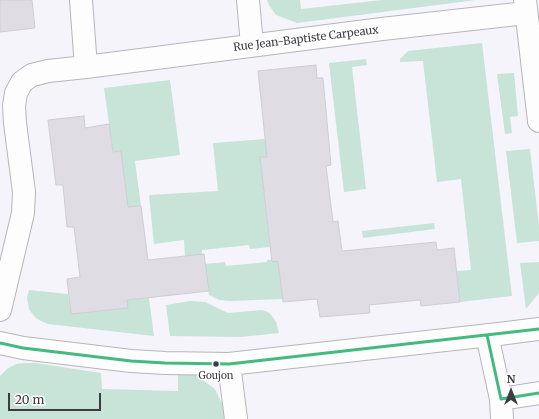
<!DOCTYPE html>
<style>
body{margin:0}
#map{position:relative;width:539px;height:419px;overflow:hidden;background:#f5f4fb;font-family:Merriweather,serif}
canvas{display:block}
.north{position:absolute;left:491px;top:371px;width:40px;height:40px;-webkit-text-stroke:3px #fff;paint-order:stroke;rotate:0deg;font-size:11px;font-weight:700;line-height:16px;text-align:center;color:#3d3c42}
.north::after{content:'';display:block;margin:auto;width:14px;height:18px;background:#3d3c42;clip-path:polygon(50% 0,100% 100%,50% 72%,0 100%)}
.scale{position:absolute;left:8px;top:393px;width:93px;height:18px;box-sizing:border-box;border:2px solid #3d3c42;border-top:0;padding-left:5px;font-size:12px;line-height:14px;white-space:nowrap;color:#3d3c42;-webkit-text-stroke:3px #fff;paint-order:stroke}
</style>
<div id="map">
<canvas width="539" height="419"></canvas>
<div class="north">N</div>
<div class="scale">20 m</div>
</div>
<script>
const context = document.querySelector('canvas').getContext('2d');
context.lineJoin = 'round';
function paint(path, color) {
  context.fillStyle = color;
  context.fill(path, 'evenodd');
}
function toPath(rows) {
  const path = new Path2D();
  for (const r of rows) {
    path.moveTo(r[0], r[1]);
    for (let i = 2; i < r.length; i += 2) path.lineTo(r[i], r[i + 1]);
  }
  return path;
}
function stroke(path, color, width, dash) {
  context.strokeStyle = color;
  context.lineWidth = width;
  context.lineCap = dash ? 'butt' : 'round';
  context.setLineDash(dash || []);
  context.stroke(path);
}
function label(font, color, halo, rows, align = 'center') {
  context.font = font + ' Merriweather,serif';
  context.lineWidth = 3;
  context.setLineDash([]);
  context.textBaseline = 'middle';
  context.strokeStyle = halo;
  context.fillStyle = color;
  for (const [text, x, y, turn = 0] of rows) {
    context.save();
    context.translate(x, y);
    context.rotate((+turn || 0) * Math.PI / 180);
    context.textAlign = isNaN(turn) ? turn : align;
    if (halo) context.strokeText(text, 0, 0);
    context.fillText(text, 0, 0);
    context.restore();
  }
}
paint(toPath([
 [267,0,300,0,301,9,382,0,476,0,297,23,276,15,269,5],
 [482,43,512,296,460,302,457,271,471,270,461,179,437,182,423,61,400,62,400,59,408,51],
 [366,59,367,65,352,67,366,189,344,192,329,63],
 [514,73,518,116,510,117,512,133,505,134,497,74],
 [170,80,180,155,135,161,141,206,128,207,121,151,113,152,104,88],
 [265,139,267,157,260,158,270,247,250,249,249,245,202,250,202,255,185,256,184,240,154,244,149,195,218,191,213,143],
 [530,149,539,226,539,241,517,243,506,151],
 [434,223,435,229,363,238,362,231],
 [278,259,283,299,230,301,219,300,209,295,205,264,225,262,226,266,267,262,267,260],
 [539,262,539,293,526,309,520,263],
 [29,290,68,294,71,314,127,308,127,300,149,298,154,336,48,324,41,321,36,318,31,312,29,309,27,298],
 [190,301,205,302,228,313,262,310,268,312,272,316,276,322,279,333,241,337,170,336,166,305],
 [25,363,36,363,101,373,102,389,178,391,178,375,196,375,215,389,223,406,224,419,0,419,0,376,7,369,16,364]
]), '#c8e3d7');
const building = toPath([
 [0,0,32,0,35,28,0,32,0,0],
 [316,65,317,78,323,78,331,165,326,166,333,222,338,221,342,251,436,242,437,250,454,248,460,302,421,306,420,300,369,305,370,313,320,317,317,299,283,302,278,261,272,262,260,157,267,157,258,71,316,65],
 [84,116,85,128,109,124,113,152,121,151,128,207,141,206,148,260,204,254,209,291,127,300,128,308,71,314,67,279,80,277,74,227,67,227,63,185,56,185,48,120,84,116]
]);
paint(building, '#dfdde3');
stroke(building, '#cecdd3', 1);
const minor = toPath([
 [248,0,252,45],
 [525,0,539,121],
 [86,67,382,29,526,13],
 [0,310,23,213,24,192,15,123,14,106,16,93,22,82,32,75,48,71,86,67,81,0],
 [487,335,501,399,502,419],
 [0,343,23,348,131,361,165,363,229,364,499,334,539,329],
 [229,364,236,419],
 [501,399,539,393]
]);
stroke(minor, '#b6b5ba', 24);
stroke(minor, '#fefdfe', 22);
stroke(toPath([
 [487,335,501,399,539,393],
 [0,343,23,348,131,361,165,363,229,364,539,329]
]), '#44ba7f', 3);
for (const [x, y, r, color] of [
 [216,364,3.5,"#3d3c42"]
]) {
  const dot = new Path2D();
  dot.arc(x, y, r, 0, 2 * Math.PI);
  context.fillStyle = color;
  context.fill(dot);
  stroke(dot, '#fff', 1.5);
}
label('10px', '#3d3c42', '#fff', [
 ["Goujon",216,376]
]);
label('11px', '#3d3c42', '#fff', [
 ["Rue Jean-Baptiste Carpeaux",306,39,-7]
]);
</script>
